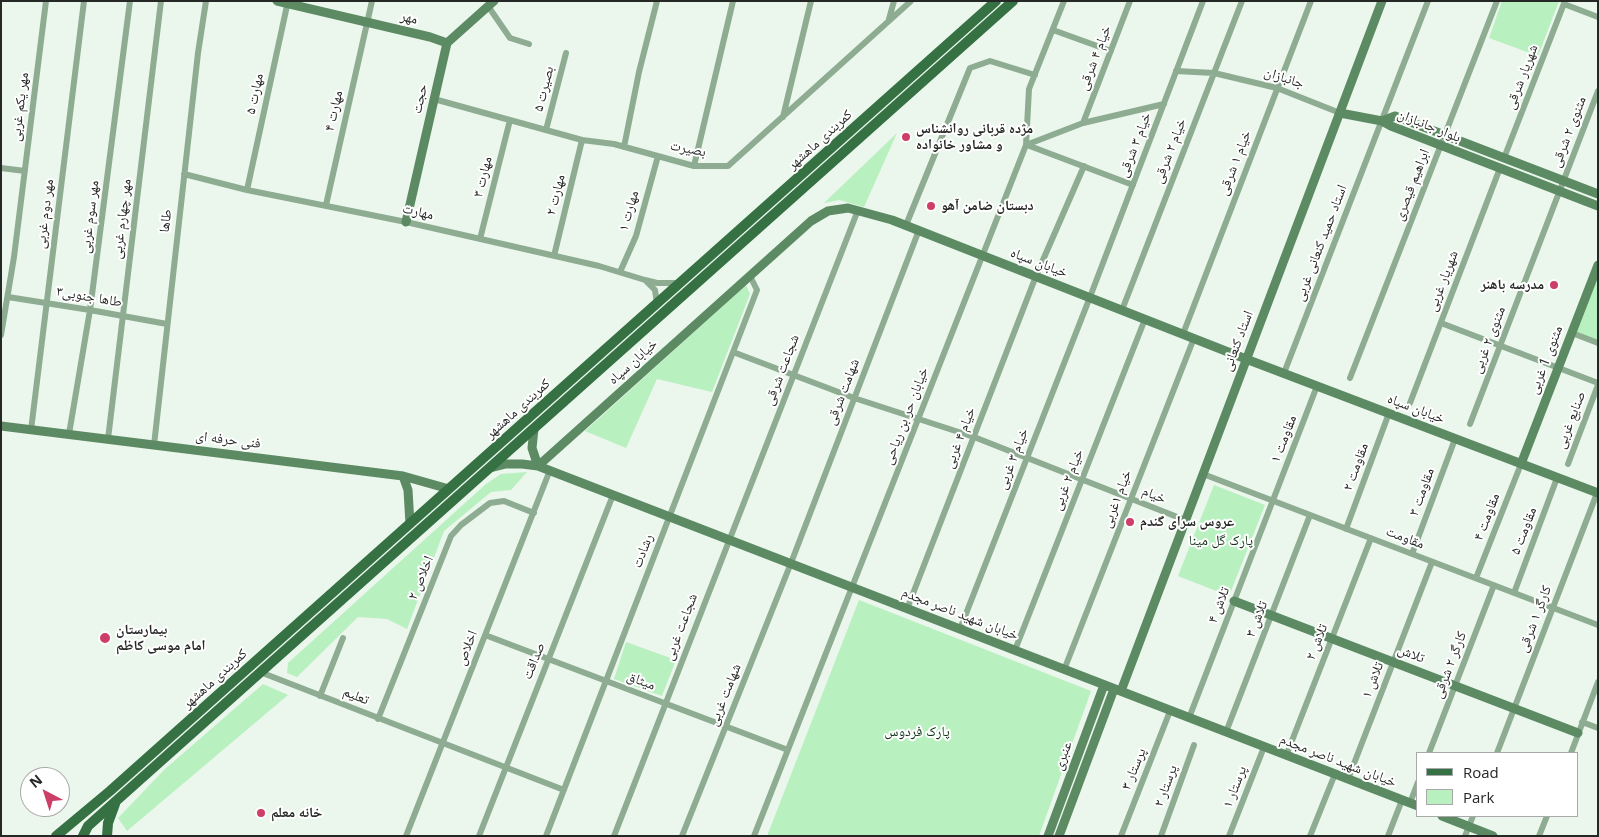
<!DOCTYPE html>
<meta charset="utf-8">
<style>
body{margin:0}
#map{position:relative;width:1599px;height:837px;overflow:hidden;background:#ebf6ec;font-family:"Open Sans",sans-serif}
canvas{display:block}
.frame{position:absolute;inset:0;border:2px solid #252825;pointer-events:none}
.legend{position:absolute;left:1416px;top:752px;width:162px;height:65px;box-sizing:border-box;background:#fff;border:1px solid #a8a9a8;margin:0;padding:6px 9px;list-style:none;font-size:15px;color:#252825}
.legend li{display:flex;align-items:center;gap:10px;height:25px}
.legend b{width:25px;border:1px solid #a8a9a8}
.north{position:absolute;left:20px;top:767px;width:50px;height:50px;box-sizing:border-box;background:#fff;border:1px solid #a8a9a8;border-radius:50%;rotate:320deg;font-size:14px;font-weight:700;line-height:20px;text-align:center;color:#252825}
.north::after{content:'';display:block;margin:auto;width:18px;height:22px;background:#cd3f67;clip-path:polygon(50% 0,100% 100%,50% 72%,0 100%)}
</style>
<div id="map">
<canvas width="1599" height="837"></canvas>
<div class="frame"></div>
<ul class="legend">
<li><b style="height:6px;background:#357142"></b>Road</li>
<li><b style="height:14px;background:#b8f0c0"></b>Park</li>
</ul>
<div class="north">N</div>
</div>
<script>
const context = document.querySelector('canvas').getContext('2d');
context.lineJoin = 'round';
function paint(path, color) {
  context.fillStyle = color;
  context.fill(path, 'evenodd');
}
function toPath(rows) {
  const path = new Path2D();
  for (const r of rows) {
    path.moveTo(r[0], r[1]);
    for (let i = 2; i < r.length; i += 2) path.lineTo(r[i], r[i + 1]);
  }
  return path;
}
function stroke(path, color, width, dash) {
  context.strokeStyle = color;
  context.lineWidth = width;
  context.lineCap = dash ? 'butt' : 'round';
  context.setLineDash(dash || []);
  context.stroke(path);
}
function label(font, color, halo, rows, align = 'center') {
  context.font = font + ' "Open Sans","Noto Naskh Arabic",sans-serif';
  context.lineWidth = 4;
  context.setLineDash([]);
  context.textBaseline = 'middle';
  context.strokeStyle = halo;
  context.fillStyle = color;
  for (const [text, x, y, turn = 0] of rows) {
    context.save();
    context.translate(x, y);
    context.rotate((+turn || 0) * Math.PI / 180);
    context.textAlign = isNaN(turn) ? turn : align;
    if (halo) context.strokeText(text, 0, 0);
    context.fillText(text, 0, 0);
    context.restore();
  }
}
paint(toPath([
 [1502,1,1559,1,1538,56,1489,38],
 [897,133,864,207,839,200,824,203],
 [1596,280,1598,281,1598,341,1576,332],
 [746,285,750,294,712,392,657,379,626,448,585,431],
 [527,472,511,490,491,492,444,531,407,629,387,619,358,617,297,677,287,673,288,663,486,484,501,474],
 [1214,485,1265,505,1229,596,1178,576],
 [859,600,1091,691,1039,836,767,836],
 [626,642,676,660,662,696,614,679],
 [263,684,288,695,127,831,118,818,165,769]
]), '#b8f0c0');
stroke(toPath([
 [1564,4,1598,17],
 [488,6,510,38,529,44],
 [889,19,894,1],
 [1053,30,1111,51],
 [1176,71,1214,73,1277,88,1340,113],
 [434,99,582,140,614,144,694,166,728,166,911,1],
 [783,117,811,1],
 [1083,123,1130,1],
 [546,130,566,53],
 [1026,145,1083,123,1164,104],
 [1027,145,1133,185],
 [624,147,639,72,657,1],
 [1504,158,1565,1],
 [694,166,733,1],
 [1,168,25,171],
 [184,174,247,190,406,222,599,266,645,280],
 [247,190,288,1],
 [326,205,372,1],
 [906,225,970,68,990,61,1035,75],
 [480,239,510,120],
 [554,256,582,140],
 [620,272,636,236,658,156],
 [8,297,90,310,167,324],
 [657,304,655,290,645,280,657,283,679,283],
 [1122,310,1242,1],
 [1441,323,1598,383],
 [1572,333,1598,343],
 [1183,334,1311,1],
 [1,335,14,257,46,1],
 [733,352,854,398,974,437,1185,520],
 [1284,373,1428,1],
 [1350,378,1497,1],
 [1410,403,1500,168],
 [1470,424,1598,91],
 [31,430,84,1],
 [69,434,90,310,130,1],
 [108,439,161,1],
 [154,445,198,53,206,1],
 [1568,464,1598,385],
 [1203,474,1598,625],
 [1346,529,1389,413],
 [1412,554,1455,439],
 [1476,578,1521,464],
 [1514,593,1557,478],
 [907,609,1036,276,1084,166],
 [960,629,1090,297,1203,1],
 [485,635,788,750],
 [1015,650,1145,319],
 [1064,670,1194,338],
 [260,672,564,790],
 [320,696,343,638],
 [1189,718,1317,386],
 [378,719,451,536,461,525,490,503,504,501,534,513],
 [1582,722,1598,728],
 [1226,732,1310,515],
 [1429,753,1494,585],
 [1497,753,1597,493],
 [1571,753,1598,682],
 [1286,756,1371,538],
 [1348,779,1432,562],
 [1410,803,1418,782],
 [406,836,550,470],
 [479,836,613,495],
 [546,836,757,290,750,276],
 [614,836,858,210],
 [682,836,791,563,919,230],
 [754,836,1026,145,1029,89,1064,1],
 [1121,836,1170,711],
 [1161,836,1194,745],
 [1229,836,1264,747],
 [1310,836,1335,774],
 [1388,836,1402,800],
 [1465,836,1473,816],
 [1539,836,1547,816]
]), '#8dac91', 6);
stroke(toPath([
 [277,1,430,37,447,43],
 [1340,113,1382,121,1391,126,1598,206],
 [1382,121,1395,116,1598,194],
 [406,222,447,43,494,1],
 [1,426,403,476,449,489],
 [534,429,532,448,538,466],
 [1521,464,1598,265],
 [538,466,811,221,828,211,848,208,892,220,1246,359,1598,493],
 [490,468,506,464,522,464,538,466,1418,806],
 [403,476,408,490,410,524],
 [1234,601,1578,733],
 [1121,691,1382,1],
 [1442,816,1493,836],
 [1048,836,1104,685],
 [1059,836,1114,689]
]), '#5b8a63', 9);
stroke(toPath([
 [56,836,110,791,996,1],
 [83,836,88,826,1013,1],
 [107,836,108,823,115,804]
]), '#357142', 10);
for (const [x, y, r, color] of [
 [906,137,5,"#cd3f67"],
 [931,206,5,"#cd3f67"],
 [1554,285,5,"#cd3f67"],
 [1130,522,5,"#cd3f67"],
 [105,638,6,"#cd3f67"],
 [261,813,5,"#cd3f67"]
]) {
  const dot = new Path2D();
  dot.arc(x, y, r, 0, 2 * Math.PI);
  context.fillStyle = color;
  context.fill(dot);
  stroke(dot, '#fff', 2);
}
label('14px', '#252825', '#fff', [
 ["مهر",409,18,13],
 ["خیام ۴ شرقی",1095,58,-69],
 ["شهریار شرقی",1522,77,-69],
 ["جانبازان",1284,78,18],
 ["بصیرت ۵",544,89,-76],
 ["مهارت ۵",255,94,-78],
 ["حجت",420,99,-78],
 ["مهر یکم غربی",20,107,-83],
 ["مهارت ۴",334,111,-77],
 ["بلوار جانبازان",1429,126,22],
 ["مثنوی ۲ شرقی",1569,132,-69],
 ["کمربندی ماهشهر",820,140,-42],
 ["خیام ۳ شرقی",1135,145,-69],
 ["بصیرت",688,149,11],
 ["خیام ۲ شرقی",1170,151,-69],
 ["خیام ۱ شرقی",1235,163,-69],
 ["مهارت ۳",483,177,-76],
 ["ابراهیم قیصری",1412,185,-69],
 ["مهارت ۲",556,195,-76],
 ["مهارت ۱",629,211,-74],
 ["مهارت",418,212,13],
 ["مهر دوم غربی",45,214,-83],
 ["مهر سوم غربی",90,217,-83],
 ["مهر چهارم غربی",122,219,-83],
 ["طاها",166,221,-83],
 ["استاد حمید کنعانی غربی",1321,243,-69],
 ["خیابان سپاه",1039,263,21],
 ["شهریار غربی",1443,281,-69],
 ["طاها جنوبی۳",89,297,10],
 ["مثنوی ۲ غربی",1489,340,-69],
 ["استاد کنعانی",1238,341,-69],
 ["مثنوی 1 غربی",1546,360,-69],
 ["خیابان سپاه",633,362,-42],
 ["شجاعت شرقی",782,370,-69],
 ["شهامت شرقی",843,392,-69],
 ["کمربندی ماهشهر",518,409,-42],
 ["خیابان سپاه",1416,409,21],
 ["خیابان حر بن ریاحی",906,416,-69],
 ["صنایع غربی",1571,420,-69],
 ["خیام ۴ غربی",960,438,-69],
 ["مقاومت ۱",1284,439,-69],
 ["فنی حرفه ای",228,440,7],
 ["خیام ۳ غربی",1013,459,-69],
 ["مقاومت ۲",1356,467,-70],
 ["خیام ۲ غربی",1068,480,-69],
 ["مقاومت ۳",1422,492,-70],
 ["خیام",1154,495,22],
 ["خیام ۱غربی",1117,499,-69],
 ["مقاومت ۴",1487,517,-69],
 ["مقاومت ۵",1524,531,-69],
 ["مقاومت",1405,538,21],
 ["رشادت",643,551,-69],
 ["اخلاص ۲",421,578,-68],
 ["تلاش ۴",1219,605,-69],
 ["خیابان شهید ناصر مجدم",960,614,21],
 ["تلاش ۳",1257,619,-69],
 ["کارگر ۱ شرقی",1535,619,-69],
 ["شجاعت غربی",681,627,-69],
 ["تلاش ۲",1317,642,-69],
 ["اخلاص",467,648,-69],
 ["تلاش",1411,654,21],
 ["صداقت",534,661,-68],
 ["کارگر ۲ شرقی",1450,665,-69],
 ["کمربندی ماهشهر",215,679,-42],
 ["تلاش ۱",1373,680,-69],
 ["میثاق",641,681,21],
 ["شهامت غربی",725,695,-68],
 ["تعلیم",356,696,22],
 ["عنبری",1063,756,-70],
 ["خیابان شهید ناصر مجدم",1338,761,21],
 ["پرستار ۳",1134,769,-68],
 ["پرستار ۲",1166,786,-70],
 ["پرستار ۱",1235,787,-69]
]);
label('bold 14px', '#252825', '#fff', [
 ["مژده قربانی روانشناس",916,129],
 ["و مشاور خانواده",916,145],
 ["دبستان ضامن آهو",941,206],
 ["مدرسه باهنر",1544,285,"right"],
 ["عروس سرای گندم",1140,522],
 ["بیمارستان",116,630],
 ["امام موسی کاظم",116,646],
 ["خانه معلم",271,813]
], 'left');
label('14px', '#13321a', '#fff', [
 ["پارک گل مینا",1221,541],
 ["پارک فردوس",917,732]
]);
</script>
